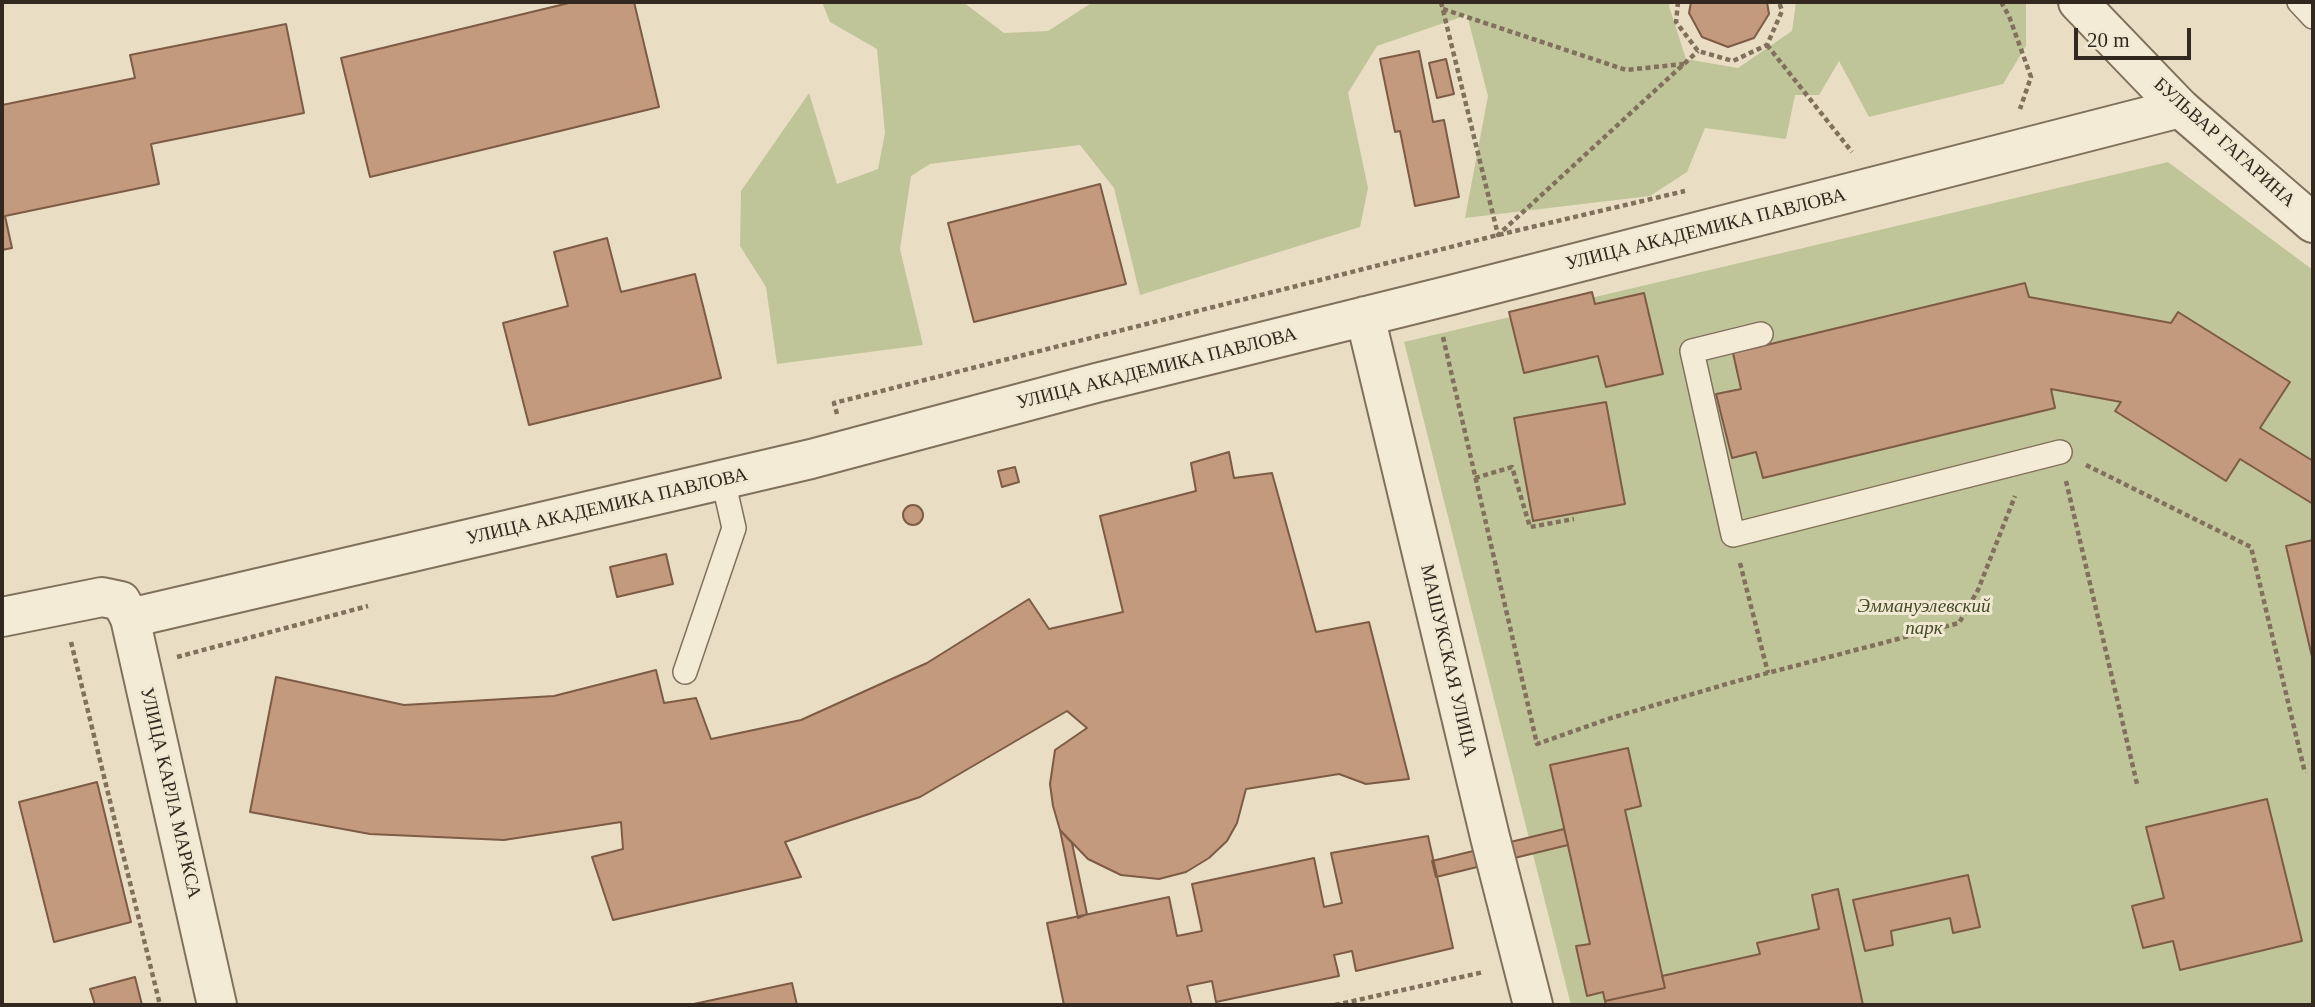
<!DOCTYPE html>
<meta charset="utf-8">
<style>
body{margin:0}
#map{position:relative;width:2315px;height:1007px;overflow:hidden;background:#e9dec4;font-family:Georgia,serif}
canvas{display:block}
.frame{position:absolute;inset:0;border:4px solid #33281f;pointer-events:none}
.scale{position:absolute;left:2074px;top:28px;width:117px;height:32px;box-sizing:border-box;border:4px solid #33281f;border-top:0;padding-left:9px;font-size:21px;line-height:24px;white-space:nowrap;color:#33281f;-webkit-text-stroke:5px #f1e8d2;paint-order:stroke}
</style>
<div id="map">
<canvas width="2315" height="1007"></canvas>
<div class="frame"></div>
<div class="scale">20 m</div>
</div>
<script>
const context = document.querySelector('canvas').getContext('2d');
context.lineJoin = 'round';
function paint(path, color) {
  context.fillStyle = color;
  context.fill(path, 'evenodd');
}
function toPath(rows) {
  const path = new Path2D();
  for (const r of rows) {
    if (r.length === 3) {
      path.moveTo(r[0] + r[2], r[1]);
      path.arc(r[0], r[1], r[2], 0, 2 * Math.PI);
      continue;
    }
    path.moveTo(r[0], r[1]);
    for (let i = 2; i < r.length; i += 2) path.lineTo(r[i], r[i + 1]);
  }
  return path;
}
function stroke(path, color, width, dash) {
  context.strokeStyle = color;
  context.lineWidth = width;
  context.lineCap = dash ? 'butt' : 'round';
  context.setLineDash(dash || []);
  context.stroke(path);
}
function label(font, color, halo, rows, align = 'center') {
  context.font = font + ' Georgia,serif';
  context.lineWidth = 6;
  context.setLineDash([]);
  context.textBaseline = 'middle';
  context.strokeStyle = halo;
  context.fillStyle = color;
  for (const [text, x, y, turn = 0] of rows) {
    context.save();
    context.translate(x, y);
    context.rotate((+turn || 0) * Math.PI / 180);
    context.textAlign = isNaN(turn) ? turn : align;
    if (halo) context.strokeText(text, 0, 0);
    context.fillText(text, 0, 0);
    context.restore();
  }
}
paint(toPath([
 [822,2,963,2,1004,33,1048,31,1093,2,1670,2,1669,6,1686,59,1738,68,1792,31,1796,2,2026,2,2026,46,2003,84,1869,117,1839,61,1819,95,1795,95,1786,139,1705,128,1687,172,1650,196,1465,218,1488,96,1467,15,1377,46,1348,93,1368,188,1360,227,1140,295,1114,188,1080,145,930,164,911,176,900,249,923,345,777,364,766,287,740,246,741,191,809,93,837,184,878,169,885,133,877,49,830,22],
 [2168,162,2313,270,2313,1005,1571,1005,1404,342]
]), '#c0c599');
const building = toPath([
 [573,2,634,2,659,107,370,177,341,58,573,2],
 [1691,2,1767,2,1769,14,1754,38,1728,47,1702,37,1689,13,1691,2],
 [286,24,304,113,151,144,159,184,5,216,12,248,2,250,2,105,135,78,130,55,286,24],
 [1419,51,1433,122,1444,120,1459,197,1415,206,1400,131,1395,132,1380,59,1419,51],
 [1446,59,1454,94,1437,98,1429,63,1446,59],
 [1100,184,1126,284,974,322,948,223,1100,184],
 [607,238,621,292,695,274,721,378,529,425,503,323,568,306,554,252,607,238],
 [2025,283,2029,297,2171,323,2178,312,2290,382,2260,428,2313,461,2313,504,2240,459,2226,481,2115,411,2121,402,2051,389,2055,408,1763,478,1756,452,1732,458,1716,394,1741,389,1733,353,2025,283],
 [1592,292,1595,304,1644,293,1663,374,1606,387,1598,356,1524,373,1509,312,1592,292],
 [1606,402,1625,504,1533,521,1514,418,1606,402],
 [1229,452,1234,478,1272,473,1316,632,1369,622,1409,779,1366,784,1339,774,1246,789,1237,823,1227,841,1209,858,1186,872,1159,879,1121,875,1088,859,1060,830,1053,806,1050,784,1055,750,1087,728,1067,711,920,797,785,842,801,877,613,920,592,857,623,849,621,822,504,840,370,834,250,812,276,677,404,705,554,696,656,670,664,703,696,698,711,739,801,720,927,663,1029,599,1049,629,1123,612,1100,516,1196,491,1191,463,1229,452],
 [1015,467,1019,482,1002,487,998,471,1015,467],
 [913,515,10],
 [2313,540,2313,661,2286,546,2313,540],
 [666,554,673,584,617,597,610,567,666,554],
 [1628,748,1641,806,1625,810,1665,988,1605,1001,1603,992,1587,996,1576,946,1590,944,1550,765,1628,748],
 [97,782,131,922,54,942,19,802,97,782],
 [2267,799,2302,941,2180,970,2173,941,2143,948,2132,906,2164,898,2146,827,2267,799],
 [1564,829,1568,845,1436,877,1432,861,1564,829],
 [1060,830,1072,843,1087,914,1078,918,1060,830],
 [1428,836,1453,948,1356,971,1352,951,1334,955,1339,976,1216,1002,1212,981,1187,986,1192,1005,1064,1005,1047,923,1169,897,1177,936,1202,931,1192,884,1314,858,1324,907,1342,903,1331,853,1428,836],
 [1968,875,1980,927,1953,933,1950,918,1891,931,1893,945,1865,951,1853,900,1968,875],
 [1838,889,1863,1005,1606,1005,1605,1001,1665,988,1662,976,1760,954,1757,943,1819,929,1812,895,1838,889],
 [135,977,142,1005,95,1005,90,989,135,977],
 [792,983,797,1005,689,1005,792,983]
]);
paint(building, '#c39a7d');
stroke(building, '#7d5b45', 2);
const service = toPath([
 [2299,2,2313,17],
 [1761,334,1692,351,1733,535,2060,452],
 [685,672,734,528,723,480]
]);
const minor = toPath([
 [1365,316,1490,837,1533,1005],
 [130,618,811,459,1096,383,1455,294,2180,108,2313,223]
]);
const tertiary = toPath([
 [2078,2,2180,108],
 [2,617,102,597,121,601,130,618,217,1005]
]);
stroke(service, '#81705c', 26);
stroke(minor, '#81705c', 42);
stroke(tertiary, '#81705c', 42);
stroke(toPath([
 [1441,2,1498,235,1698,51],
 [1678,2,1676,22,1698,51,1733,61,1767,45,1782,11,1779,2],
 [2001,2,2009,16,2031,77,2020,109],
 [1443,9,1626,70,1684,64],
 [1767,45,1852,152],
 [1443,337,1537,744,1611,718,1737,681,1959,623,1978,590,2015,496],
 [837,414,834,403,1498,235,1685,191],
 [2086,465,2251,547,2305,773],
 [1475,478,1512,467,1530,527,1574,519],
 [2066,481,2137,784],
 [1740,563,1768,673],
 [71,642,160,1005],
 [177,657,368,606],
 [1335,1005,1484,972]
]), '#81705c', 4.5, [5, 3.5]);
stroke(service, '#f4ebd6', 23);
stroke(minor, '#f4ebd6', 38);
stroke(tertiary, '#f4ebd6', 38);
label('19px', '#33281f', '#f1e8d2', [
 ["БУЛЬВАР ГАГАРИНА",2224,143,42],
 ["УЛИЦА АКАДЕМИКА ПАВЛОВА",1706,230,-14],
 ["УЛИЦА АКАДЕМИКА ПАВЛОВА",1157,369,-14],
 ["УЛИЦА АКАДЕМИКА ПАВЛОВА",607,507,-13],
 ["МАШУКСКАЯ УЛИЦА",1448,661,77],
 ["УЛИЦА КАРЛА МАРКСА",170,793,77]
]);
label('italic 19px', '#434d27', '#f1e8d2', [
 ["Эммануэлевский",1924,607],
 ["парк",1924,629]
]);
</script>
